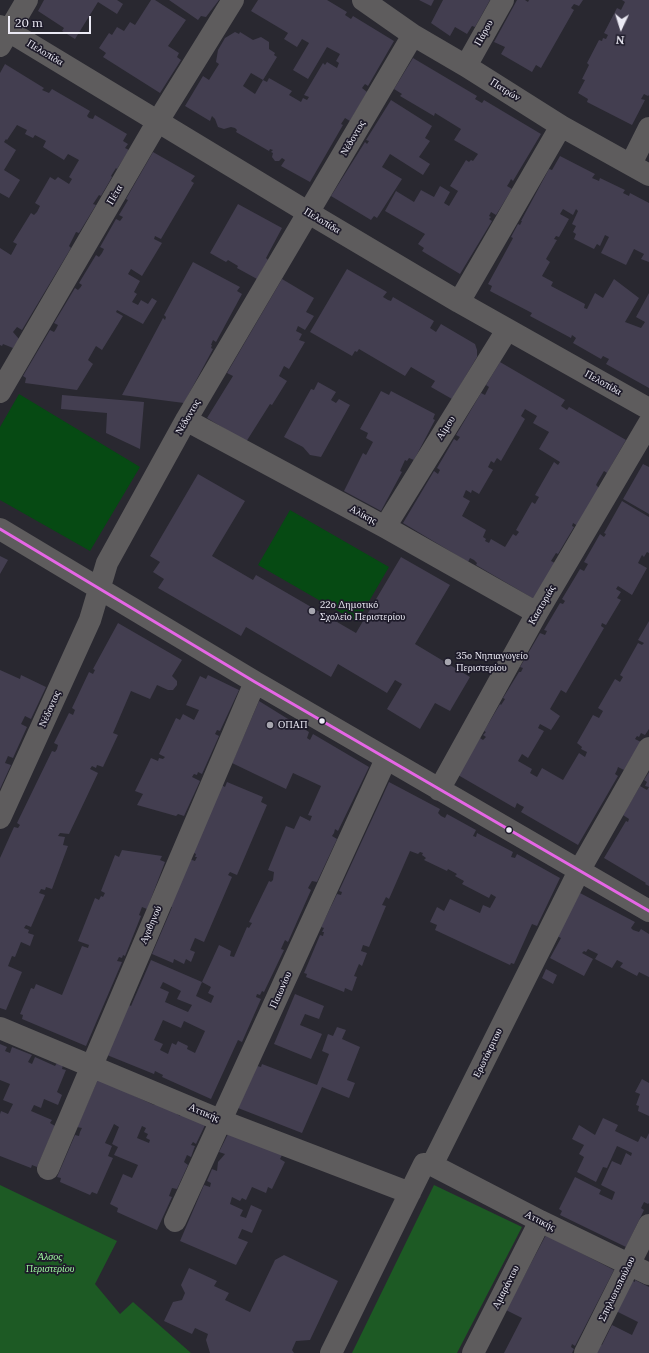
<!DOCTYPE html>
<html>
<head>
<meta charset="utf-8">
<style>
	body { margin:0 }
	#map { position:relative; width:649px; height:1353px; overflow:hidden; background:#292830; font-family:Lora,serif }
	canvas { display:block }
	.north { position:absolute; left:601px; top:8px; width:40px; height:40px; -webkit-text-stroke:3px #1e1b2a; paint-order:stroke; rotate:184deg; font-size:11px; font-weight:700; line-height:16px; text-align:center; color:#ebeaf4 }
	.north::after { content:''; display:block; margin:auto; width:14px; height:18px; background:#ebeaf4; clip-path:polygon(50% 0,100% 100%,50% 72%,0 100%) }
	.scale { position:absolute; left:8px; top:16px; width:83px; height:18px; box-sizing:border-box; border:2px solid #ebeaf4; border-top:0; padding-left:5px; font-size:12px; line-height:14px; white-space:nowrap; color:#ebeaf4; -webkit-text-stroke:3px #1e1b2a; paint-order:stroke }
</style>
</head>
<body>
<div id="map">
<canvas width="649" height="1353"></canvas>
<div class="north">N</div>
<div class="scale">20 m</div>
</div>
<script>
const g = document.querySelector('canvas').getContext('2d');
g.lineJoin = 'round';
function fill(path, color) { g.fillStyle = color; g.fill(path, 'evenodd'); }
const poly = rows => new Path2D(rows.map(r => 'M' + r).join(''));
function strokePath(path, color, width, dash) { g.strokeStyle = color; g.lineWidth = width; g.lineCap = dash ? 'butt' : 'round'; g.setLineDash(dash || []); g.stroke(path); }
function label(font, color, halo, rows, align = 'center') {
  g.font = font + ' Lora,serif'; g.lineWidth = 3.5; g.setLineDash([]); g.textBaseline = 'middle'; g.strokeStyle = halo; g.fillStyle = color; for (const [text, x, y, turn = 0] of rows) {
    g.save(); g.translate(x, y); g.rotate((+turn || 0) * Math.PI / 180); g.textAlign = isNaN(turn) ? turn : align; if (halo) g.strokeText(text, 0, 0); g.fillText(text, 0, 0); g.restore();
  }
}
fill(poly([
	[19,394,140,467,90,551,0,500,0,427],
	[290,510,389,567,357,622,258,565]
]), '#064a13');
fill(poly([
	[0,1185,117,1241,95,1284,120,1314,133,1302,191,1353,0,1353],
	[434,1185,522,1227,457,1353,352,1353]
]), '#1d5a24');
fill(poly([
	[44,0,117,0,123,4,117,14,98,2,75,39,62,31,64,28,38,11],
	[151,0,155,0,186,20,168,46,179,53,177,57,181,60,160,93,103,57,106,53,99,48,109,33,112,35,117,27,124,31,130,22,135,25],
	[169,0,219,0,206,17,201,16,198,20],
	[258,0,327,0,347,12,345,15,351,19,353,16,394,41,368,86,365,84,362,88,367,92,350,121,345,118,341,124,343,125,310,182,281,166,285,160,282,158,279,161,275,161,272,157,273,153,271,152,273,150,270,149,269,151,236,132,237,130,235,128,231,127,224,129,218,127,215,119,212,116,210,121,185,106,203,76,209,80,219,64,216,62,218,50,225,38,235,32,239,34,240,32,253,40,261,37,269,42,269,49,275,53,274,55,277,57,263,80,267,82,269,78,292,91,289,95,301,102,303,98,307,100,309,97,304,95,323,63,325,65,327,62,337,68,339,63,336,61,340,54,327,47,308,79,293,70,309,43,302,39,297,47,284,39,288,33,251,11],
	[251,73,263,80,255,94,243,86],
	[419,0,434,0,431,6],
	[443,0,490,0,475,27,472,26,467,34,455,27,450,36,431,23],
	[517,0,525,0,528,2,529,0,583,0,579,6,574,4,571,8,574,10,541,68,536,65,532,72,501,54,505,47,494,42],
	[622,0,649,0,649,95,648,96,644,94,641,99,645,100,632,125,587,102,588,99,578,93,585,80,582,79,589,65,587,63,599,40,602,41,603,38,606,39,608,35,604,33,617,8,621,10,625,2],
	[413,58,477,96,475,99,482,103,484,100,541,134,513,181,511,179,509,183,507,186,512,189,496,215,491,212,489,216,491,217,489,219,492,221,460,274,422,251,424,248,418,244,425,234,385,211,396,191,414,202,421,190,434,197,440,186,450,192,444,203,449,206,458,191,450,186,466,160,469,162,471,160,473,161,478,154,454,140,461,129,435,113,434,116,400,96,402,94,394,89],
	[5,64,44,88,42,90,49,93,52,89,90,111,87,116,89,118,93,119,95,115,127,134,123,141,128,144,125,148,129,150,117,169,116,168,111,176,112,177,101,196,99,195,93,204,96,205,79,233,76,232,69,246,71,248,22,330,17,327,13,332,19,339,13,348,3,344,2,346,0,345,0,248,11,255,17,244,13,242,31,213,34,215,37,212,40,206,35,203,50,177,55,180,58,177,69,184,72,179,69,177,79,160,68,154,64,160,43,147,46,141,35,135,33,138,25,134,27,130,17,125,7,140,6,139,4,142,16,150,4,170,20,180,9,198,0,193,0,73],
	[391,100,432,126,425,138,430,141,419,157,430,164,423,175,390,154,382,167,402,179,377,218,374,216,371,220,331,196,365,142,367,144,369,141,366,140],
	[153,152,195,176,191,181,194,183,161,239,155,236,154,239,162,243,142,276,131,269,128,274,140,281,134,292,137,294,132,302,138,305,141,300,148,304,152,298,157,301,143,324,117,310,116,312,123,316,102,350,96,346,88,360,93,364,77,390,25,383,26,378,23,376,50,330,54,332,56,329,58,325,54,323,75,288,78,290,80,288,82,285,79,283,96,255,99,257,102,253,104,249,100,247,116,219,120,221,123,217,119,215,128,200,126,199],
	[560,156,595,174,592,178,599,181,600,178,625,190,623,193,629,196,630,193,649,203,649,262,641,259,644,254,634,249,626,265,601,253,609,237,605,235,600,246,597,244,594,249,574,239,576,234,573,232,576,226,572,224,578,211,576,209,573,215,563,209,560,214,569,219,559,237,556,236,554,239,557,240,546,259,550,262,542,276,553,282,551,286,585,304,584,308,587,309,595,293,603,298,614,279,639,298,625,322,641,328,645,322,636,317,649,293,649,388,606,364,609,359,603,356,601,359,573,343,576,338,572,335,571,338,530,316,532,313,490,291,492,286,488,284,512,240,513,238,511,237,518,224,520,225,522,221,521,221,549,169,552,170],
	[238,204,282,228,266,258,268,260,257,279,237,268,238,266,228,260,226,262,210,253],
	[193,262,240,287,237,291,242,294,216,342,213,340,211,345,212,345,211,348,213,349,184,403,122,395,163,318,165,320,166,317,164,315],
	[347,269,387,292,383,297,388,300,391,301,393,297,434,321,430,328,436,332,441,324,475,344,477,350,477,357,452,399,431,387,435,381,411,367,405,376,359,349,357,352,355,351,352,356,310,332],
	[282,279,314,298,306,312,314,316,305,330,298,326,296,331,302,334,299,340,305,342,289,369,284,366,279,376,287,381,272,405,270,404,246,442,207,418,233,376,227,373],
	[500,362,565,400,561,406,567,410,569,407,626,440,607,473,604,471,597,483,596,485,600,489,578,526,573,523,572,526,574,527,558,554,556,553,551,561,555,563,534,599,476,565,477,563,474,560,470,558,468,562,403,523,434,471,438,474,440,470,437,468,454,439,457,441,460,437,456,435,481,393,485,395,489,387,486,385],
	[525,409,537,416,533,423,549,432,539,449,560,462,558,465,554,462,535,495,539,497,535,504,532,502,516,530,519,532,516,536,513,534,505,547,491,539,489,543,485,541,486,539,483,537,486,530,462,516,470,501,463,497,466,490,471,493,472,490,479,494,493,470,488,467,491,461,494,463,497,458,501,461,525,419,521,416],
	[318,382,336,392,331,400,336,403,339,399,350,405,321,457,310,455,303,447,284,437,311,389,314,390],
	[381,391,389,395,391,391,435,414,433,419,435,420,414,460,409,458,407,461,405,460,400,471,402,472,381,511,344,491,363,453,366,455,373,442,366,438,368,433,360,429],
	[62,395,144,402,140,449,106,433,107,413,61,409],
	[643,464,649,467,649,514,623,499],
	[198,474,245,501,212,556,253,580,256,575,356,633,401,557,450,585,415,644,470,677,450,711,435,703,420,729,387,709,402,684,395,680,387,693,338,664,331,677,246,627,241,636,158,588,164,579,153,572,160,562,150,556],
	[622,501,649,517,649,553,647,552,644,557,642,555,638,563,647,568,632,595,618,586,616,589,621,592,617,598,621,600,606,625,602,623,601,626,604,628,566,693,561,690,550,709,560,716,551,730,540,724,538,728,544,731,528,758,522,754,518,761,532,769,530,773,537,777,542,768,563,780,579,753,585,757,587,752,581,749,582,747,577,743,593,715,599,718,603,711,598,708,615,679,620,682,623,677,620,675,638,643,642,645,644,643,638,640,649,621,649,729,645,735,641,733,639,737,637,736,635,739,641,742,624,770,618,767,617,770,615,774,618,776,578,845,521,812,524,807,520,805,517,803,515,808,458,775,480,738,483,740,486,737,483,735,486,732,484,731,500,704,501,705,505,699,503,698,519,672,521,672,523,668,520,667,540,633,545,635,547,631,544,630,560,603,563,604,565,601,562,599,580,569,584,571,588,564,584,562,600,534,604,537,606,534,604,533],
	[0,556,8,560,0,574],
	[118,623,182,660,172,676,177,681,177,685,173,690,168,690,157,685,150,699,131,691,113,733,118,735,103,767,97,765,96,768,92,766,90,769,98,773,69,834,60,833,58,836,65,837,63,845,68,846,52,889,46,887,45,890,41,889,39,893,45,895,31,927,26,925,24,928,29,930,28,933,34,935,30,946,21,942,15,957,12,956,8,966,22,972,6,1010,0,1008,0,858,14,827,18,828,20,825,17,823,52,751,55,752,57,749,58,745,54,743,69,713,73,715,75,710,72,708,89,672,93,674,95,670,93,669],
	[0,670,20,679,21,675,46,687,31,719,25,716,21,724,27,727,13,758,8,756,5,763,11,765,0,789],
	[208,675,239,690,220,731,217,730,215,734,219,736,202,774,198,772,197,775,194,774,192,777,200,781,184,816,178,814,176,816,137,805,143,794,135,791,151,758,158,761,159,758,163,759,165,757,159,754,176,718,180,720,183,714,194,720,199,710,186,705,200,676,206,679],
	[259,701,309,732,307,738,310,740,313,734,369,767,338,831,335,829,334,833,332,836,337,839,317,882,312,881,308,888,311,890,288,942,285,940,281,949,284,950,264,992,262,991,260,995,257,994,256,997,261,999,242,1042,238,1040,211,1099,162,1077,163,1075,155,1071,154,1074,107,1055,129,1005,131,1006,151,960,202,982,196,996,211,1003,214,996,208,993,211,987,202,982,219,945,231,951,230,956,234,957,247,927,249,928,252,923,249,922,269,881,271,882,273,880,274,872,268,870,286,826,294,829,300,816,310,821,312,816,308,815,321,786,293,773,286,789,232,763],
	[163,982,181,991,177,999,192,1005,188,1012,165,1002,169,992,160,988],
	[163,1020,181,1028,184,1021,205,1031,195,1053,187,1049,188,1046,178,1041,176,1045,172,1043,168,1054,160,1050,163,1044,154,1040],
	[649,772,649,886,645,884,646,883,604,858,626,821,628,822,629,819,623,815,640,786,647,790,649,787,645,786,647,782,644,780],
	[227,782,263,797,261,802,267,805,237,875,230,872,228,875,232,877,204,942,195,938,190,950,195,952,191,962,186,959,184,964,174,959,173,963,152,954,170,912,172,907,169,906,189,859,195,861,197,857,195,857,196,854,192,852,221,785,225,787],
	[389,782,440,809,438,813,441,816,445,818,447,814,476,830,473,836,476,837,477,833,513,852,511,857,515,858,517,854,560,878,537,926,532,924,514,964,511,963,510,965,435,930,437,925,430,922,437,907,444,911,450,899,480,913,483,905,490,908,496,897,491,894,489,898,462,884,464,881,455,876,457,874,448,869,447,871,424,860,426,858,422,855,423,853,420,852,418,854,410,851,389,899,386,897,382,905,386,906,369,947,363,945,361,951,367,953,362,966,359,964,354,976,357,977,352,991,345,988,344,992,306,977,307,974,304,973,320,935,323,936,324,932,322,932,324,928,321,927,337,894,341,895,342,892,339,891],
	[122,850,162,856,160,860,165,862,147,909,142,907,139,915,141,916,125,956,123,955,122,958,119,957,117,961,122,962,86,1046,22,1019,23,1015,20,1014,31,988,34,989,36,984,62,995,82,946,88,948,89,945,78,941,95,898,99,900,101,896,103,897,105,893,101,891,115,855,119,857],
	[580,893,635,922,631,928,633,930,639,932,641,929,649,934,649,977,639,972,637,976,620,967,623,963,617,960,612,968,595,959,598,954,588,949,586,952,584,951,582,953,593,959,584,976,550,958,561,938,557,936],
	[546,969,557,975,553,984,542,978],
	[295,994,324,1006,319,1019,305,1014,300,1025,322,1034,311,1059,274,1044],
	[337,1027,346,1030,342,1039,360,1047,347,1080,355,1083,349,1098,322,1087,302,1133,238,1108,257,1066,261,1067,262,1064,317,1085,329,1054,322,1051,328,1034,333,1036],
	[0,1044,7,1047,5,1051,10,1053,12,1047,32,1055,28,1062,32,1064,35,1057,55,1066,57,1063,63,1065,62,1069,66,1070,57,1092,62,1095,58,1105,44,1099,41,1108,34,1105,31,1111,52,1120,50,1123,55,1126,37,1167,32,1165,31,1168,0,1156,0,1114,1,1111,8,1114,13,1104,3,1100,10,1084,0,1080],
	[99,1077,128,1093,152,1104,155,1105,156,1102,178,1111,177,1114,180,1116,182,1112,206,1123,196,1144,193,1142,191,1145,195,1146,191,1157,187,1155,184,1162,188,1165,177,1189,172,1188,169,1196,172,1197,157,1230,117,1212,118,1208,110,1204,123,1174,132,1178,138,1165,114,1155,118,1147,112,1144,119,1127,114,1124,105,1143,112,1146,108,1156,113,1158,97,1194,92,1192,90,1195,60,1182,61,1178,57,1177,75,1135,79,1136,80,1132,82,1128,77,1127],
	[142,1126,146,1128,144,1132,148,1134,146,1138,150,1140,149,1143,137,1138],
	[642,1079,649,1083,649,1116,638,1111,639,1106,636,1105,640,1094,635,1092],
	[603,1118,618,1125,615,1131,638,1142,641,1136,646,1139,649,1133,649,1203,648,1204,644,1202,641,1208,644,1210,626,1247,560,1215,562,1211,559,1209,575,1177,601,1190,599,1194,612,1200,615,1192,601,1185,612,1161,621,1165,626,1153,631,1156,632,1153,617,1146,607,1168,603,1167,596,1182,577,1172,584,1157,579,1154,584,1145,572,1139,579,1125,595,1135],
	[229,1132,282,1155,280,1159,285,1162,272,1189,268,1187,266,1193,252,1187,246,1200,242,1198,240,1201,232,1197,230,1204,243,1210,240,1216,246,1218,251,1205,262,1210,252,1233,242,1229,238,1238,248,1242,236,1265,180,1241,204,1185,210,1187,211,1183,207,1181,212,1169,217,1171,218,1162,225,1154,219,1152],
	[546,1235,614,1270,575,1346,572,1344,571,1347,574,1349,572,1353,504,1353,522,1318,506,1310],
	[284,1255,338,1281,310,1340,296,1341,292,1350,294,1353,210,1353,206,1340,208,1334,195,1328,192,1334,164,1321,173,1302,182,1300,185,1293,181,1285,189,1268,217,1281,214,1286,229,1293,225,1300,250,1312,275,1260],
	[631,1280,635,1282,635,1280,649,1287,649,1353,595,1353,599,1344,602,1345,612,1325,632,1335,638,1322,616,1311]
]), '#433e50');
strokePath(poly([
	[363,0,413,35,466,66,561,126,649,175],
	[0,26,309,213,459,302,649,409],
	[0,46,27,0],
	[466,66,503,0],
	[631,164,649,128],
	[459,302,561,126],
	[0,392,158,121,233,0],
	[186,420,385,527,537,613],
	[385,527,507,330],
	[0,529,255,682,649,911],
	[439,790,537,613,649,423],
	[0,818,90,620,107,563,186,420,413,35],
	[0,1028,222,1121,410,1193],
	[432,1165,540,1221,649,1274],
	[48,1169,255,682],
	[175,1221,386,759],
	[331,1353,424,1164,432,1165,579,871,649,748],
	[473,1353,540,1221],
	[585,1353,649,1225]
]), '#5e5c5d', 22);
strokePath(poly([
	[0,529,255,682,649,911]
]), '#e666e6', 3);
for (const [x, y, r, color] of [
	[312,611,4,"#a7a6af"],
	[448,662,4,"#a7a6af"],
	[322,721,3.5,"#ebeaf4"],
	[270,725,4,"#a7a6af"],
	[509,830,3.5,"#ebeaf4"]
]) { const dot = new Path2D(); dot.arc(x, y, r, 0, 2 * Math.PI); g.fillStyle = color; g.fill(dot); strokePath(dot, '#1e1b2a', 1.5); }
label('10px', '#ebeaf4', '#1e1b2a', [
	["Πάρου",484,33,-61],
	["Πελοπίδα",45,53,31],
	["Πατρών",505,90,32],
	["Νέδοντος",353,138,-60],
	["Πέτα",115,195,-60],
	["Πελοπίδα",322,221,31],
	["Πελοπίδα",603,383,29],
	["Νέδοντος",188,417,-60],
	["Αίμου",446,428,-58],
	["Αλίκης",363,515,28],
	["Καστοριάς",542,605,-60],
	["Νέδοντος",50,709,-66],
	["Αγαθηνού",151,925,-67],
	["Παιωνίου",281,990,-66],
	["Ερωτόκριτου",488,1053,-64],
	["Αττικής",204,1113,23],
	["Αττικής",540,1221,27],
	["Αμαράντου",506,1287,-63],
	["Σπηλιωτοπούλου",617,1289,-64]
]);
label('10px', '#ebeaf4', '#1e1b2a', [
	["22ο Δημοτικό",320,605],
	["Σχολείο Περιστερίου",320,617],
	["35ο Νηπιαγωγείο",456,656],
	["Περιστερίου",456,668],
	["ΟΠΑΠ",278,725]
], 'left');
label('italic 10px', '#9ffaa0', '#1e1b2a', [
	["Άλσος",50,1257],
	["Περιστερίου",50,1269]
]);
</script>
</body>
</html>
